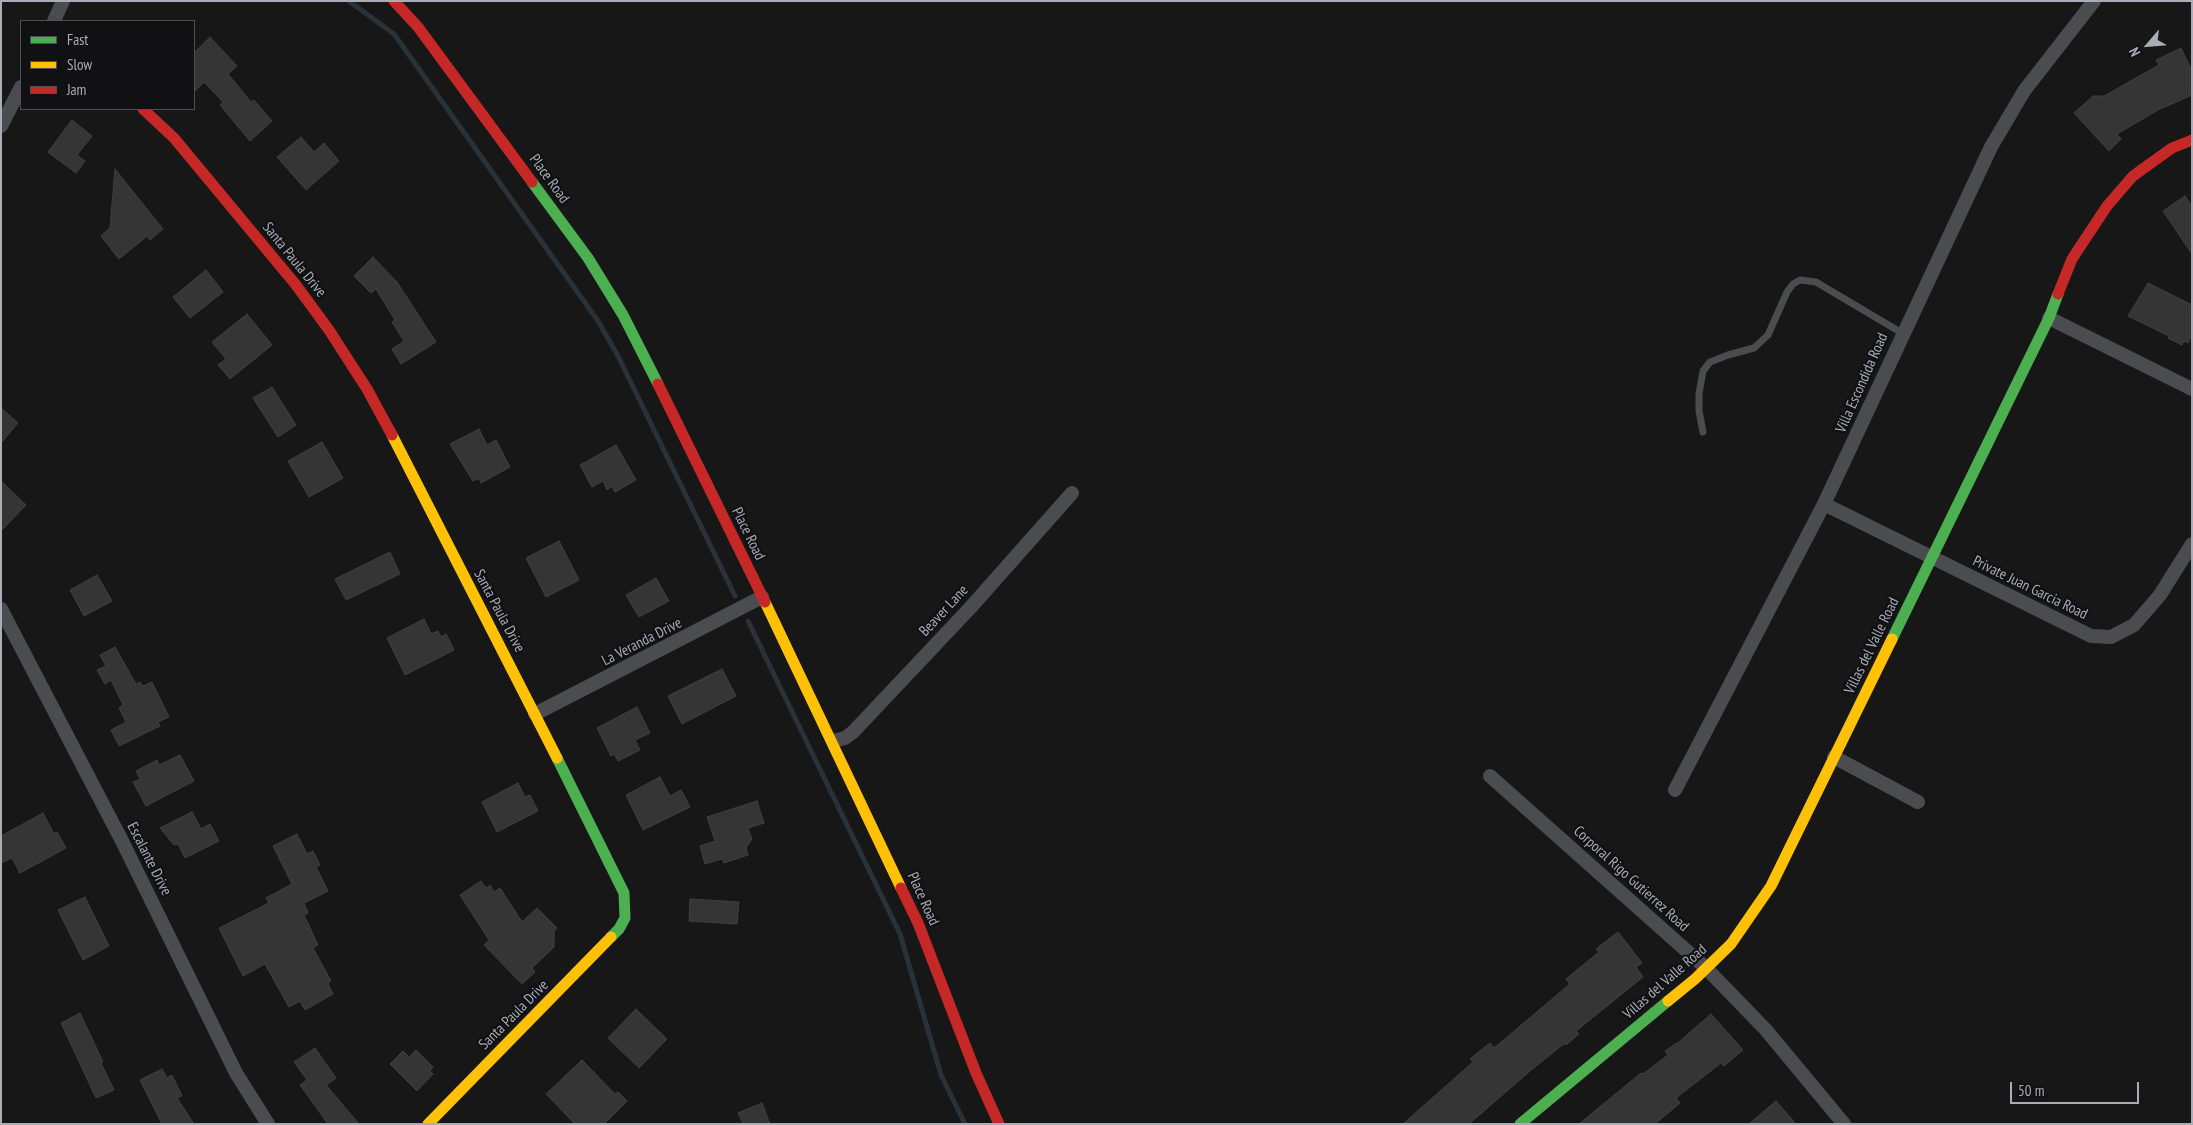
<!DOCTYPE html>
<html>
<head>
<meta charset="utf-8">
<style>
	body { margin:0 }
	#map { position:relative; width:2193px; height:1125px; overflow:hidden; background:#171717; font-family:"PT Sans Narrow",sans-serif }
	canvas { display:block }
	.frame { position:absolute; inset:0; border:2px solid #a8adb8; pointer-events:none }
	.legend { position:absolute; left:20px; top:20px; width:175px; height:90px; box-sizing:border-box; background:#111113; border:1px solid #4d4f55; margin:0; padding:6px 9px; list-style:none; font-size:15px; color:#a8adb8 }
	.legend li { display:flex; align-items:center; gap:10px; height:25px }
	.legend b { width:25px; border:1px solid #4d4f55 }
	.north { position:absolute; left:2123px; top:20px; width:50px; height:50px; -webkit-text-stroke:4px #111113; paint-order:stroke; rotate:243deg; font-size:14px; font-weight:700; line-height:20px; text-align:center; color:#a8adb8 }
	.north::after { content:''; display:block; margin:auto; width:18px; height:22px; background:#a8adb8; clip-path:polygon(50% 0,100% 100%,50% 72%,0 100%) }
	.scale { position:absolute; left:2010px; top:1082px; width:129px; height:22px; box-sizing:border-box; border:2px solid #a8adb8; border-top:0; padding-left:6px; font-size:15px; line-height:18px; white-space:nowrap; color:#a8adb8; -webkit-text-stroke:4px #111113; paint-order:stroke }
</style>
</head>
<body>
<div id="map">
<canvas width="2193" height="1125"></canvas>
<div class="frame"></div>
<ul class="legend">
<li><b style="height:6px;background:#4caf50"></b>Fast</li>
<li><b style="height:6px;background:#ffc107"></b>Slow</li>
<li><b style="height:6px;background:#c62828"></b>Jam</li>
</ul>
<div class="north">N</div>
<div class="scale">50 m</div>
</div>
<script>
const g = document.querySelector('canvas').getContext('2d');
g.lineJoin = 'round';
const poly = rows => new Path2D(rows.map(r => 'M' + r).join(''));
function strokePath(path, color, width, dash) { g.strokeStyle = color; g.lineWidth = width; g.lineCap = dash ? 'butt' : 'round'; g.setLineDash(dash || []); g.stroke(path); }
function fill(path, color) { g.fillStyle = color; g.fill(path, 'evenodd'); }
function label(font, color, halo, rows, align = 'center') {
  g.font = font + ' "PT Sans Narrow",sans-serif'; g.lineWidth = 4.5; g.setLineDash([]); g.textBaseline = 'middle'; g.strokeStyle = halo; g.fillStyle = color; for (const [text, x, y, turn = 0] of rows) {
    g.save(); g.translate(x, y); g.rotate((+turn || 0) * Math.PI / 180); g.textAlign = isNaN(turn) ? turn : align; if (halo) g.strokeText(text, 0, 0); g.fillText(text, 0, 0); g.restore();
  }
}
strokePath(poly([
	[349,1,394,34,598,321,618,356,735,596],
	[748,621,900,934,941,1075,965,1124]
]), '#2a3239', 5);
const building = poly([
	[210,37,237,66,228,74,251,102,254,100,272,121,250,141,220,105,223,102,204,82,194,92,194,53,210,37],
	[2181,48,2192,71,2192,95,2158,110,2117,134,2121,139,2109,151,2074,113,2093,96,2104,96,2159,65,2156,60,2181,48],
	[72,120,92,136,77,155,85,161,76,173,48,152,72,120],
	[301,137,314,152,324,143,339,161,306,190,277,157,301,137],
	[115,169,163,229,150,240,147,236,119,259,101,236,110,228,115,169],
	[2185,196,2192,206,2192,254,2163,211,2185,196],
	[373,257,397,282,436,342,401,364,392,349,404,341,392,322,395,320,376,289,371,293,354,276,373,257],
	[206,270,223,292,190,318,173,297,206,270],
	[2148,283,2192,305,2192,335,2188,343,2184,341,2182,345,2168,338,2169,336,2128,316,2148,283],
	[247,314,272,345,230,379,218,365,226,359,212,342,247,314],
	[272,387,296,425,278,437,253,398,272,387],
	[1,408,18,423,1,443,1,408],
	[479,429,487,445,496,440,510,467,481,483,479,478,473,481,450,444,479,429],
	[322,442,343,478,309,497,288,461,322,442],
	[616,445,636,480,615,492,612,486,607,490,603,481,592,487,580,465,616,445],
	[1,481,26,505,1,531,1,481],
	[559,541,579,580,546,597,526,558,559,541],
	[390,552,400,574,346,600,335,579,390,552],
	[97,575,112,601,84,616,70,590,97,575],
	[656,578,669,601,639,617,626,595,656,578],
	[424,619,431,634,438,631,441,637,446,634,454,650,405,675,387,638,424,619],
	[115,647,136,684,140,682,143,686,152,682,169,717,158,722,160,726,119,746,111,730,126,722,119,708,123,705,111,680,105,684,97,670,106,666,100,655,115,647],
	[722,669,736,696,682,724,668,696,722,669],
	[637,707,650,733,635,740,640,750,618,761,614,754,611,756,597,728,637,707],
	[180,755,194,781,146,806,133,782,140,779,136,771,157,760,159,765,180,755],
	[660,777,670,796,681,790,690,807,643,830,626,795,660,777],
	[518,783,525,797,530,795,538,811,497,832,482,802,518,783],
	[757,801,764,823,748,828,752,839,746,848,748,855,724,863,722,859,705,864,700,846,715,841,707,817,757,801],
	[192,812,201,829,210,824,219,841,185,858,178,844,174,845,160,828,192,812],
	[43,813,54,834,57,832,66,848,20,873,12,858,1,863,1,836,43,813],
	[297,834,307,854,313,851,320,865,316,867,328,891,304,903,308,913,304,915,318,945,313,948,331,981,328,984,333,994,305,1010,300,1001,289,1007,265,964,243,976,219,928,269,903,266,898,292,884,273,846,297,834],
	[481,881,486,888,490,885,494,892,500,888,522,922,537,908,557,928,554,931,554,947,532,968,535,972,522,984,484,945,489,940,460,895,481,881],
	[85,897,109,946,83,960,58,910,85,897],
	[690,899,739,902,737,924,689,921,690,899],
	[1618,932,1642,963,1636,967,1643,977,1576,1031,1579,1034,1566,1045,1565,1043,1530,1071,1469,1124,1403,1124,1473,1062,1470,1059,1490,1043,1494,1048,1570,984,1566,979,1599,952,1596,949,1618,932],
	[636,1009,667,1039,639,1068,608,1038,636,1009],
	[80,1013,103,1062,101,1063,114,1090,96,1098,61,1023,80,1013],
	[1711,1014,1743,1050,1724,1066,1721,1063,1676,1098,1680,1103,1655,1124,1579,1124,1641,1073,1643,1074,1668,1055,1665,1051,1680,1041,1711,1014],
	[315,1048,336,1078,326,1085,359,1124,328,1124,300,1085,307,1080,294,1062,315,1048],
	[416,1050,433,1067,430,1071,433,1074,417,1091,390,1064,403,1051,409,1057,416,1050],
	[582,1060,615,1094,618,1092,627,1101,604,1124,575,1124,546,1094,582,1060],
	[162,1069,167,1078,172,1075,182,1096,177,1098,194,1124,162,1124,140,1080,162,1069],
	[1776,1101,1796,1124,1749,1124,1776,1101],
	[762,1103,770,1124,743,1124,738,1113,762,1103]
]);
fill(building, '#353536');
strokePath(building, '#3f4043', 1);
strokePath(poly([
	[1703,432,1699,411,1699,394,1703,371,1710,362,1728,355,1754,348,1768,335,1787,292,1793,284,1800,280,1816,282,1902,333]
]), '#4b4c50', 7);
strokePath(poly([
	[54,21,63,1],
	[1,126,21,87],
	[2049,318,2192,389],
	[1824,504,2091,636,2111,637,2134,625,2160,595,2192,544],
	[1,609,122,841,236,1073,268,1124],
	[535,714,762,597],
	[833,741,845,738,853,732,971,607,1072,493],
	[1834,757,1918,802],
	[1490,776,1706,968,1766,1030,1844,1124],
	[1675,790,1824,504,1991,147,2024,91,2094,1]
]), '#4b4c50', 14);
strokePath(poly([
	[532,182,588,258,623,315,658,384],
	[1892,639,2049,318,2058,294],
	[557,758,624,893,625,918,619,929,611,937],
	[1520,1124,1668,1001]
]), '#4caf50', 11);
strokePath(poly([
	[392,435,557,758],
	[765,602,901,888],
	[1668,1001,1695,979,1731,944,1771,886,1892,639],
	[428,1124,611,937]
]), '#ffc107', 11);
strokePath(poly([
	[394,1,418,27,532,182],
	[143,109,174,138,296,285,329,330,367,389,392,435],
	[2058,294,2072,259,2107,206,2133,176,2172,148,2192,140],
	[658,384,765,602],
	[901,888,918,923,976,1073,999,1124]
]), '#c62828', 11);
label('15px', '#a8adb8', '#111113', [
	["Place Road",549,179,54],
	["Santa Paula Drive",294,260,51],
	["Villa Escondida Road",1862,383,-66],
	["Place Road",748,534,64],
	["Private Juan Garcia Road",2030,588,26],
	["Santa Paula Drive",499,611,62],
	["Beaver Lane",944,611,-47],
	["La Veranda Drive",642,642,-27],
	["Villas del Valle Road",1872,646,-64],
	["Escalante Drive",149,859,63],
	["Corporal Rigo Gutierrez Road",1631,879,42],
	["Place Road",923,899,66],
	["Villas del Valle Road",1665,982,-41],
	["Santa Paula Drive",514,1015,-45]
]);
</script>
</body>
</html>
